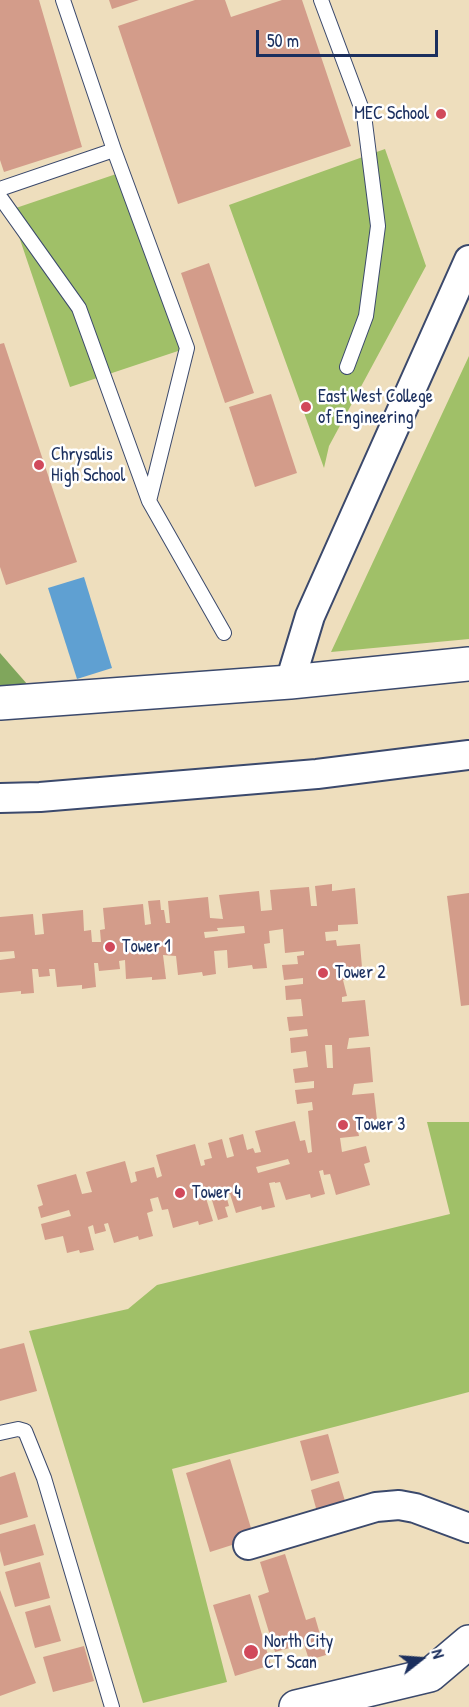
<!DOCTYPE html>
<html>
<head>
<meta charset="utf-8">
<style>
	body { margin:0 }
	#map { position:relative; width:469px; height:1707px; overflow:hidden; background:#eedebd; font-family:"Patrick Hand",sans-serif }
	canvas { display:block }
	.north { position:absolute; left:391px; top:1629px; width:60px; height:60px; -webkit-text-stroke:4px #fff; paint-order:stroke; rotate:73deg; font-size:16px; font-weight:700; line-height:24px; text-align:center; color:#1b2f5e }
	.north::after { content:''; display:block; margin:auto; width:21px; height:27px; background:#1b2f5e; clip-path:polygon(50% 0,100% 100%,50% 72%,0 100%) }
	.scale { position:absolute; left:256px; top:30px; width:182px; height:27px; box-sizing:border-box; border:3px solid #1b2f5e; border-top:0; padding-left:8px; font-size:18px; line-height:21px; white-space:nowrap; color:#1b2f5e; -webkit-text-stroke:4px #fff; paint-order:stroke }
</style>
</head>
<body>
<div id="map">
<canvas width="469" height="1707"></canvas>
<div class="north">N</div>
<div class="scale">50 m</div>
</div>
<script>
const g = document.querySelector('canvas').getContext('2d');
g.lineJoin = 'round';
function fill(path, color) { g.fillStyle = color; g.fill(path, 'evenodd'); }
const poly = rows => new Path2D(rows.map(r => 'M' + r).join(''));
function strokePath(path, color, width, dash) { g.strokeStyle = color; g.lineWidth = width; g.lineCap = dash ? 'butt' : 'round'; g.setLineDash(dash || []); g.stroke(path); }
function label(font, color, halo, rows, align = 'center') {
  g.font = font + ' "Patrick Hand",sans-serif'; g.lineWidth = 5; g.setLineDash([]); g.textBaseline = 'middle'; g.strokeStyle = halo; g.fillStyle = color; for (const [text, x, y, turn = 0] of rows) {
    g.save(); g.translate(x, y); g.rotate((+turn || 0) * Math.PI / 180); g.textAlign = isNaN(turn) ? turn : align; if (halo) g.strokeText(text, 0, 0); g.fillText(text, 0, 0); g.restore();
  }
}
fill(poly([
	[385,149,426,266,329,446,324,468,229,205],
	[128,170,187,348,70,387,10,210],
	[469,356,469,639,331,652],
	[427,1122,469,1122,469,1392,172,1469,227,1682,143,1703,29,1331,128,1309,157,1285,450,1214]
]), '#a0c068');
fill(poly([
	[0,653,34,692,0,693]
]), '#80a65c');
fill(poly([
	[84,577,112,668,77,679,48,588]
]), '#5fa0d2');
fill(poly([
	[0,0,39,0,82,147,4,172,0,160],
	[109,0,139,0,112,9],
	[195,0,225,0,231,17,282,0,302,0,351,146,178,204,118,26],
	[209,263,254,393,225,403,181,273],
	[4,343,77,562,6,585,0,567,0,344],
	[271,394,297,473,255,487,229,407],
	[332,884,332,891,355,888,358,924,338,925,338,931,325,932,326,941,336,940,337,946,360,944,363,979,343,980,347,996,342,997,342,1002,365,1000,369,1036,349,1038,347,1049,370,1047,373,1082,354,1084,352,1095,374,1093,378,1129,358,1131,359,1136,340,1138,342,1152,366,1146,370,1162,364,1164,370,1185,336,1195,330,1174,324,1175,323,1170,319,1171,325,1194,311,1198,310,1194,286,1200,280,1182,275,1183,275,1182,269,1183,275,1207,262,1210,261,1206,236,1213,230,1194,226,1195,229,1206,225,1207,228,1217,218,1220,211,1197,206,1198,213,1221,199,1225,198,1221,173,1228,168,1209,162,1210,158,1197,150,1199,153,1211,147,1213,153,1236,139,1240,138,1236,114,1243,108,1223,104,1224,106,1231,95,1234,93,1225,88,1227,94,1250,80,1253,79,1250,67,1253,63,1236,45,1240,41,1224,71,1216,69,1210,41,1218,38,1207,43,1205,37,1185,76,1174,82,1194,92,1192,86,1172,125,1161,131,1183,137,1181,135,1172,154,1167,157,1178,162,1176,156,1155,195,1144,201,1166,205,1165,204,1160,212,1158,208,1143,222,1139,227,1158,234,1156,229,1138,243,1134,247,1150,253,1148,255,1153,261,1152,255,1131,295,1121,300,1141,305,1140,308,1153,312,1152,308,1111,313,1110,312,1102,297,1104,295,1090,314,1088,314,1081,295,1083,293,1069,308,1067,306,1051,291,1053,290,1038,308,1036,307,1029,289,1031,287,1017,303,1016,301,999,286,1000,285,986,303,984,303,978,284,980,282,965,298,964,297,956,304,955,304,951,285,953,283,929,269,931,270,943,264,944,267,968,253,969,252,965,228,968,227,950,214,951,216,974,203,976,202,972,178,975,176,956,163,955,166,979,152,980,152,977,126,979,125,960,119,961,120,969,99,971,98,963,94,963,96,987,82,989,82,985,57,987,55,969,49,969,50,976,39,977,38,969,32,969,34,993,21,994,21,991,0,993,0,960,15,958,14,951,0,952,0,917,33,914,35,935,44,934,42,914,83,910,84,931,91,930,92,942,101,942,100,930,105,929,103,908,143,904,145,925,151,924,148,901,160,900,161,910,164,910,166,923,170,923,168,901,208,897,210,918,223,919,219,895,259,891,261,911,272,910,270,890,309,887,311,906,317,906,315,886],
	[244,926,245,933,205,938,204,932,218,931,217,928],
	[325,1045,332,1045,333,1068,327,1068],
	[288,1159,290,1164,258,1173,256,1167],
	[469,893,469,1005,461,1006,447,896],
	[24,1343,37,1391,0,1401,0,1349],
	[328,1434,339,1473,311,1481,300,1441],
	[230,1459,254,1538,210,1552,186,1473],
	[15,1472,28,1517,0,1525,0,1477],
	[339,1481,348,1511,319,1519,311,1490],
	[35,1524,44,1555,4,1566,0,1551,0,1534],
	[285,1554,306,1620,315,1617,326,1655,309,1660,304,1644,275,1652,258,1596,269,1592,260,1562],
	[40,1562,50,1598,15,1607,5,1572],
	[0,1590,36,1683,0,1696],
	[250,1594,271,1665,235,1676,213,1605],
	[50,1605,61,1641,35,1648,25,1612],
	[84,1646,94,1681,53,1692,43,1657]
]), '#d39c8a');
const lane = poly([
	[321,0,364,115,378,226,366,316,347,367],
	[114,150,187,348,149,501],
	[0,189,114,150,63,0],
	[0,197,79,308,149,501,224,633],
	[0,1433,18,1429,25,1431,44,1478,112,1707]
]);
const street = poly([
	[290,682,310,616,469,260],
	[0,798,40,797,317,774,469,755],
	[248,1545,376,1507,399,1505,415,1508,469,1528]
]);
const secondary = poly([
	[0,703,290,682,469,664]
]);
const primary = poly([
	[296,1707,430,1675,469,1642]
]);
strokePath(lane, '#3b496c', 16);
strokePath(street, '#3b496c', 32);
strokePath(secondary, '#3b496c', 36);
strokePath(primary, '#3b496c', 36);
strokePath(lane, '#fff', 14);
strokePath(street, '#fff', 28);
strokePath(secondary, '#fff', 33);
strokePath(primary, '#fff', 33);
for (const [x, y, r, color] of [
	[441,114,6,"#d1495b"],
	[306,407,6,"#d1495b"],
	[39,465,6,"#d1495b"],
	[110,947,6,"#d1495b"],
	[323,973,6,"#d1495b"],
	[343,1125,6,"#d1495b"],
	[180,1193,6,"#d1495b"],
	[251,1652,8,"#d1495b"]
]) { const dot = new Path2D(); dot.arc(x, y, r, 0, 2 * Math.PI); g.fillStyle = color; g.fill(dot); strokePath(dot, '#fff', 2); }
label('18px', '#1b2f5e', '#fff', [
	["MEC School",429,114,"right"],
	["East West College",318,397],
	["of Engineering",318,418],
	["Chrysalis",51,455],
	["High School",51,476],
	["Tower 1",122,947],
	["Tower 2",335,973],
	["Tower 3",355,1125],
	["Tower 4",192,1193],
	["North City",264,1642],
	["CT Scan",264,1663]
], 'left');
</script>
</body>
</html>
